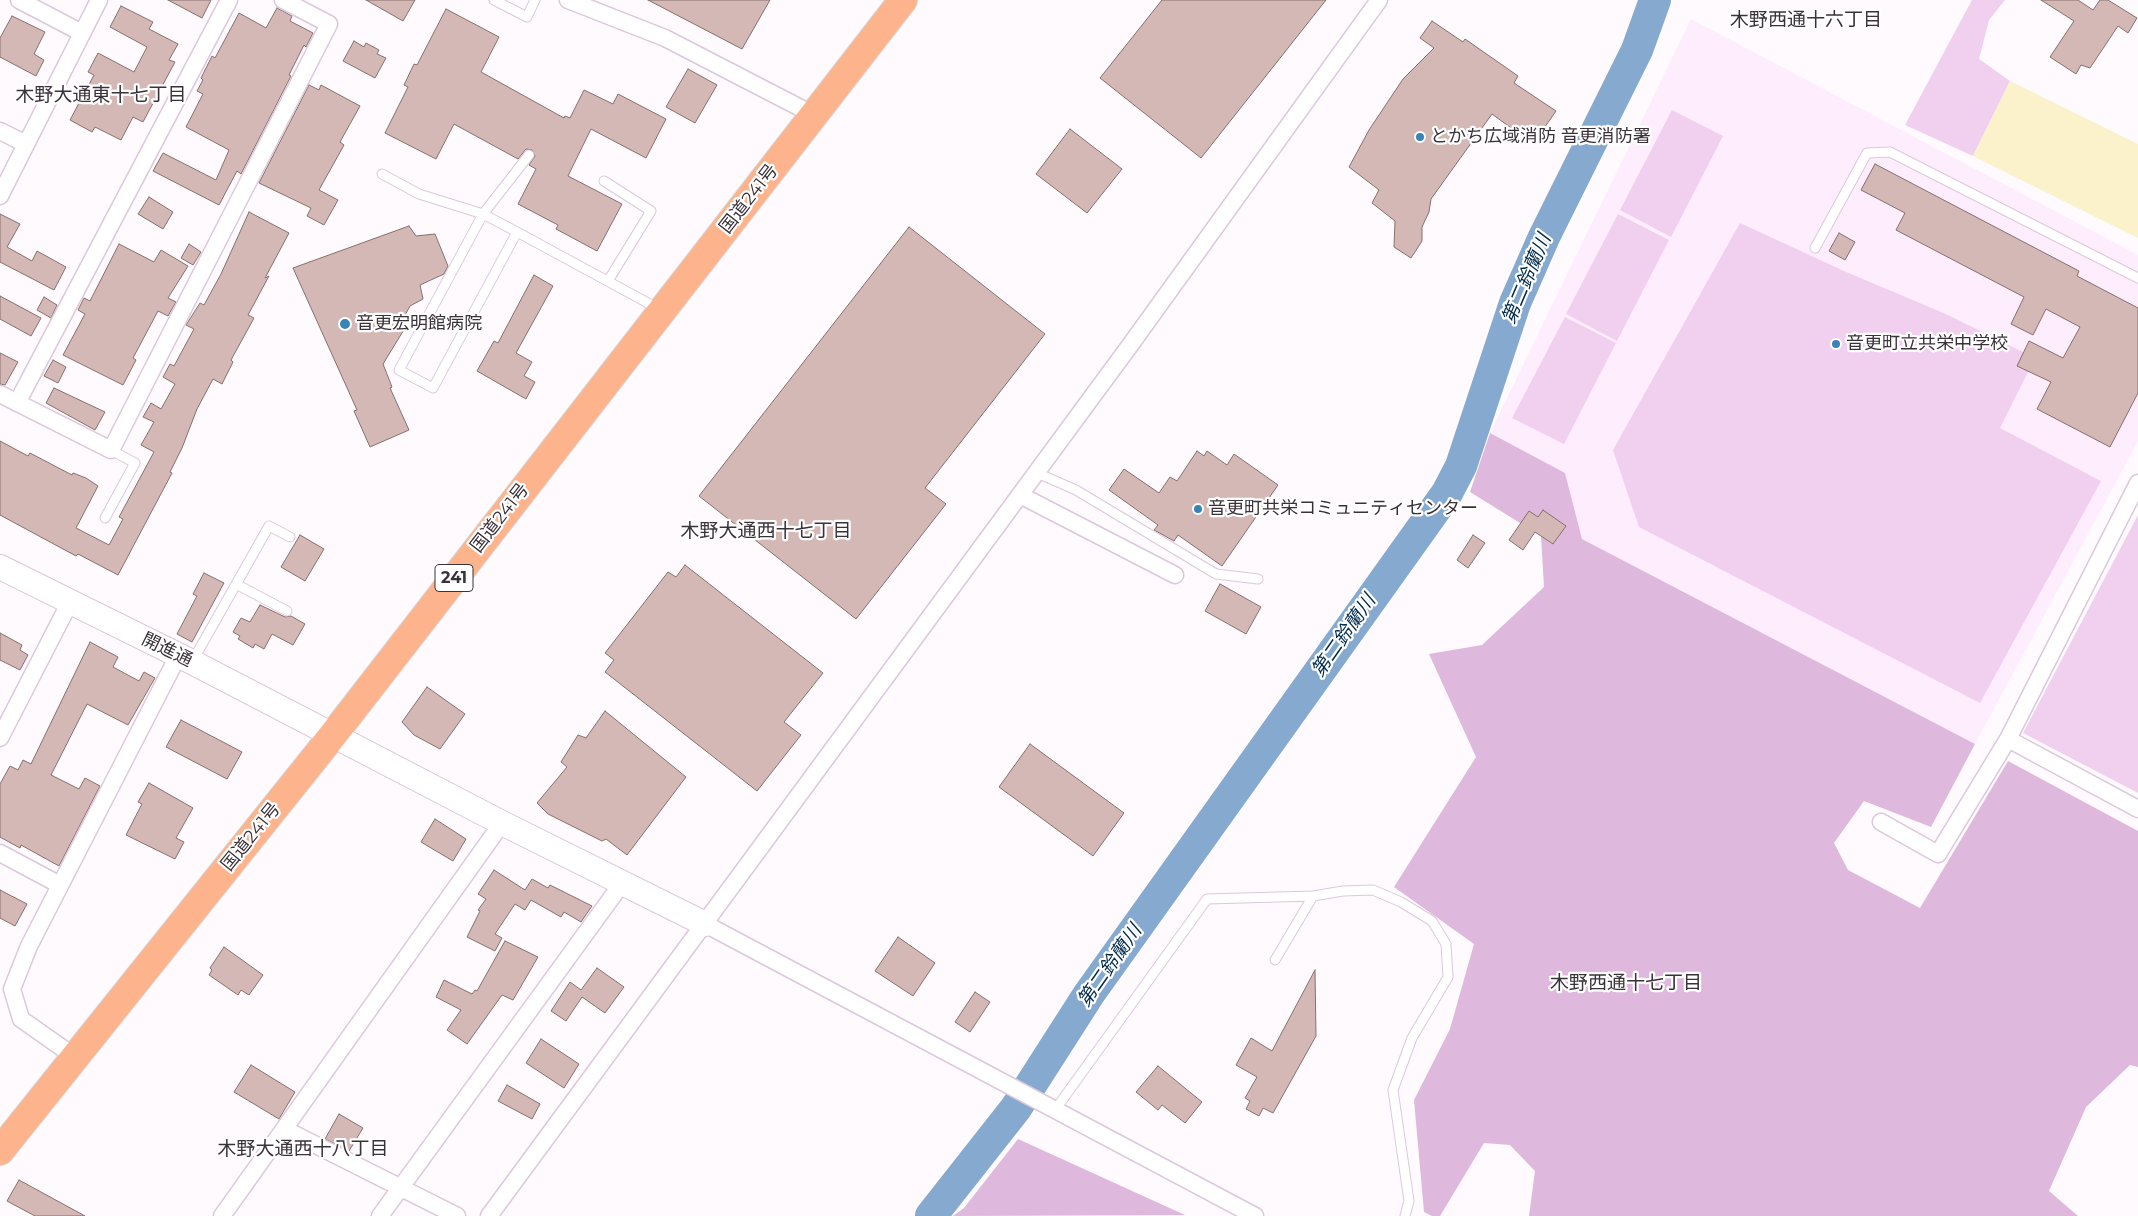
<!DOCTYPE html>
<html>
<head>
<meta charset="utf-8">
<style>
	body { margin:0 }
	canvas { display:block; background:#fefafd }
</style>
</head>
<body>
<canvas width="2138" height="1216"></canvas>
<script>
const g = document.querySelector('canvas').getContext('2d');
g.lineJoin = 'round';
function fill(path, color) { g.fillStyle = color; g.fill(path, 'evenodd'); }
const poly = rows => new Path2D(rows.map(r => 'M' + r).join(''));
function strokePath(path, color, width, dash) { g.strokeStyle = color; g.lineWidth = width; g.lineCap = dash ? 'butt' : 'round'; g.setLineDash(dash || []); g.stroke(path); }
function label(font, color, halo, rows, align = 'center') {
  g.font = font + ' Montserrat,"Noto Sans JP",sans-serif'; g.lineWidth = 4.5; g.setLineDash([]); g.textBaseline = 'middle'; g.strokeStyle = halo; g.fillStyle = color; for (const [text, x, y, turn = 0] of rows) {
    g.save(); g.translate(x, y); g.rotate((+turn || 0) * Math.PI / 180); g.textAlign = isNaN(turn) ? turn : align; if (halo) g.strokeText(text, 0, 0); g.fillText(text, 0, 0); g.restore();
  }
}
fill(poly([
	[1691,19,2138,255,2138,441,1975,744,1582,539,1565,473,1490,433]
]), '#feeefd');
fill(poly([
	[1972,0,2005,0,1989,20,1979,59,2010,81,1973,156,1905,125],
	[1672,110,1723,136,1671,237,1620,210],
	[1618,214,1669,240,1617,341,1566,314],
	[1740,223,1844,271,1948,315,2035,358,2000,428,2101,481,1980,703,1639,527,1613,450],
	[1565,317,1616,343,1564,444,1512,418],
	[2138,515,2138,793,2023,733]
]), '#f1cfef');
fill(poly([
	[1490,433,1565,473,1582,539,1975,744,1931,827,1864,801,1834,843,1848,870,1920,908,2008,761,2138,831,2138,1067,2130,1065,2086,1107,2049,1191,2078,1216,1529,1216,1535,1171,1510,1145,1484,1143,1440,1216,1432,1216,1424,1212,1414,1100,1450,1029,1474,944,1394,887,1476,757,1429,654,1482,645,1544,587,1541,536,1470,492],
	[1018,1139,1185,1215,953,1216,964,1208]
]), '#dfb8dd');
fill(poly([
	[2010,81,2138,144,2138,238,1973,156]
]), '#fbf2cc');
strokePath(poly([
	[931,1216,1016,1108,1089,994,1447,493,1461,466,1515,303,1544,237,1637,50,1655,0]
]), '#86aacf', 32);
const building = poly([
	[168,0,211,0,202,18,168,0],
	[366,0,415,0,403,21,366,0],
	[648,0,770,0,742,49,648,0],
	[1162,0,1326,0,1201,158,1100,78,1162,0],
	[2041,0,2078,0,2093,10,2100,0,2108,0,2137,18,2128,33,2118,26,2090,68,2081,65,2076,74,2050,57,2074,21,2041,0],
	[121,6,153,22,149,29,178,44,169,60,175,62,143,122,133,117,121,140,95,127,92,132,70,120,94,75,88,72,98,53,134,72,147,47,110,27,121,6],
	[277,8,292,16,290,21,313,33,306,47,304,45,289,75,291,76,241,174,237,171,219,205,153,171,163,153,216,180,229,150,186,127,203,94,197,91,203,80,201,78,212,56,215,58,239,13,266,28,277,8],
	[446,9,499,37,481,72,564,118,565,116,570,118,584,90,613,104,618,94,666,119,646,158,591,129,568,176,622,204,597,251,556,229,558,225,518,204,536,169,529,165,535,156,532,150,526,149,518,159,454,124,436,159,385,133,408,87,404,85,414,64,417,65,446,9],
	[12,16,45,32,34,54,44,60,36,76,0,57,0,38,12,16],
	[1432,21,1463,42,1465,39,1518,76,1514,83,1556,111,1533,144,1492,114,1431,199,1429,212,1422,227,1422,241,1411,258,1394,247,1395,221,1372,203,1379,190,1349,167,1369,130,1403,79,1434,48,1420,38,1432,21],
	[354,41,364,47,366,43,379,50,377,54,386,58,375,78,343,61,354,41],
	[688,69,717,85,695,123,666,107,688,69],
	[309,85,319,90,321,85,360,106,340,142,344,145,319,190,338,200,324,225,307,216,311,208,259,183,309,85],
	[1070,129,1122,169,1087,213,1036,174,1070,129],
	[1875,164,2079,271,2077,276,2138,308,2138,393,2110,447,2037,409,2051,382,2017,366,2029,341,2063,358,2080,327,2046,309,2033,335,2011,324,2024,297,1896,230,1905,213,1861,190,1875,164],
	[149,197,173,212,163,229,138,214,149,197],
	[249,212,289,233,265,278,269,276,248,315,254,318,231,360,233,362,222,384,213,379,197,409,182,448,170,472,172,473,118,575,78,554,76,556,0,515,0,441,28,456,30,453,72,475,73,473,86,478,98,486,76,528,109,545,123,519,119,517,154,452,141,445,154,422,143,417,151,403,161,409,175,384,163,377,170,364,174,366,194,329,186,325,200,303,204,305,221,274,249,212],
	[0,214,20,224,7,247,32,261,37,251,66,267,54,290,0,262,0,214],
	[409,226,416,236,435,234,448,266,444,274,420,285,423,299,410,306,403,319,405,328,383,364,392,387,390,388,409,430,370,447,354,411,357,410,293,268,409,226],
	[909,227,1045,334,925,488,946,504,856,619,699,496,909,227],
	[1839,233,1855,242,1845,260,1829,251,1839,233],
	[119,244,154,262,161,250,188,266,168,298,176,302,168,316,158,311,133,358,136,360,123,385,63,355,85,314,78,310,84,298,90,301,119,244],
	[189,244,201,252,193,265,181,258,189,244],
	[534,275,553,286,516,353,532,362,524,376,535,382,526,399,477,371,494,341,498,343,534,275],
	[0,296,41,318,31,336,0,319,0,296],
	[44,297,57,305,51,318,37,310,44,297],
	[0,353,18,362,5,385,0,384,0,353],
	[53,360,66,367,58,383,44,376,53,360],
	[54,388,105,412,95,430,46,403,54,388],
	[1197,451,1204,456,1207,451,1227,465,1234,454,1278,485,1222,566,1178,535,1174,541,1154,530,1158,525,1109,490,1124,469,1159,493,1170,477,1177,481,1197,451],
	[1543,510,1566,526,1553,544,1535,532,1523,550,1509,540,1529,511,1538,517,1543,510],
	[300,535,324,549,305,581,281,567,300,535],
	[1473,535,1485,543,1468,568,1457,560,1473,535],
	[685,565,823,673,784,722,801,735,757,791,605,672,614,660,605,653,668,572,676,577,685,565],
	[204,573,224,583,192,642,177,634,197,596,193,594,204,573],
	[1220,584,1261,607,1246,634,1205,611,1220,584],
	[260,605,285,617,291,616,305,624,293,645,272,634,264,649,255,644,253,648,238,639,240,636,233,632,241,618,250,622,260,605],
	[0,633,22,645,20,650,28,655,20,670,0,660,0,633],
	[90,642,118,657,113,667,139,681,144,672,155,678,128,725,87,704,51,775,79,789,85,778,100,786,59,866,21,845,20,848,0,837,0,784,10,766,18,770,23,760,31,764,90,642],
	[427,687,465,714,440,749,414,735,402,722,427,687],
	[605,711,686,777,627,855,606,839,602,841,548,814,537,803,567,767,561,762,578,735,586,738,605,711],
	[181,720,242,752,227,779,166,747,181,720],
	[1030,744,1124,813,1093,856,999,787,1030,744],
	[149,783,193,808,176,838,184,842,175,859,126,835,142,804,138,802,149,783],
	[435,819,466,839,453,861,421,842,435,819],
	[494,870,525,890,532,879,548,888,550,885,592,906,581,922,564,912,561,917,531,900,525,910,515,904,495,934,502,938,495,951,467,937,480,911,478,910,486,899,478,894,494,870],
	[0,890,27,904,15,926,0,918,0,890],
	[898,937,935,963,913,996,875,971,898,937],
	[505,941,538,957,513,1000,502,995,467,1044,447,1030,461,1010,436,997,444,980,472,994,475,990,477,991,505,941],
	[224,947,263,975,249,995,241,990,238,995,209,975,212,970,210,968,224,947],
	[597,968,624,987,605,1013,582,997,566,1021,551,1011,570,982,581,990,597,968],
	[1315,970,1316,1036,1273,1113,1263,1108,1259,1116,1246,1109,1250,1101,1245,1098,1257,1077,1236,1065,1251,1038,1272,1051,1315,970],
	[975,992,990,1002,970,1032,955,1022,975,992],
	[541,1039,579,1064,564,1088,526,1063,541,1039],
	[251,1065,295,1092,279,1119,234,1092,251,1065],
	[1158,1066,1202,1102,1185,1123,1162,1105,1158,1110,1136,1092,1158,1066],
	[507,1085,540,1104,532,1119,498,1101,507,1085],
	[339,1114,363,1128,349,1151,325,1139,339,1114],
	[19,1180,85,1216,35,1216,7,1201,19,1180]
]);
fill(building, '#d4b8b5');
strokePath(building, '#896f6c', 1);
const lane = poly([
	[494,0,527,17,535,0],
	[382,174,419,194,483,214,529,155],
	[604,181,651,211,608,281],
	[517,232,433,388,399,370,483,214,517,232,659,309],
	[1815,248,1867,153,1890,152,2138,278],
	[1035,472,1076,490,1216,574,1258,579],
	[105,518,135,463,111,450],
	[236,584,287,611],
	[192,662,269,526,290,537],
	[1313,896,1343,891,1373,890,1401,902,1432,921,1446,944,1448,977,1412,1038,1393,1090,1409,1201,1405,1216],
	[1055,1110,1207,899,1313,896,1275,960]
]);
const street = poly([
	[19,0,82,33],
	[568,0,665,38,814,115],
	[0,131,26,144],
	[0,196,99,0],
	[0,394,111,450,329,24,283,0],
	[17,403,229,0],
	[1020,495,1175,575],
	[0,738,70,602],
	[2008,739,2138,809],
	[1881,822,1938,854,2008,739,2138,483],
	[0,853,60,885],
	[705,924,1255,1216],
	[75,1057,21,1019,12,989,29,946,178,656],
	[284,1129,457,1216],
	[222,1216,502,823],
	[380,1216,623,882],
	[489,1216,1131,344,1379,0]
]);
const secondary = poly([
	[0,567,192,662,502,823,705,924]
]);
const highway = poly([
	[0,1151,333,735,903,0]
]);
strokePath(lane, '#dcc8db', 11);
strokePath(street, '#dcc8db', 19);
strokePath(secondary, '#dcc8db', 26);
strokePath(highway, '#d8d6d7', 30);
strokePath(lane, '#fff', 9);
strokePath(street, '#fff', 16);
strokePath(secondary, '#fff', 24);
strokePath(highway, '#fdb38b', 28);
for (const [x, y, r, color] of [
	[1420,137,5,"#3884b7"],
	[345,324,6,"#3884b7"],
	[1836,344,5,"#3884b7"],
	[1198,509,5,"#3884b7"]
]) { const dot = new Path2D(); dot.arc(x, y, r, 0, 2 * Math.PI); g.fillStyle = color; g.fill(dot); strokePath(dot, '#fff', 2); }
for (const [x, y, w] of [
	[454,578,38]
]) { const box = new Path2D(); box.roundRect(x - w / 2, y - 13.5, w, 27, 4); g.fillStyle = '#fff'; g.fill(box); strokePath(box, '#3a3239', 1); }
label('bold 16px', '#3a3239', null, [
	["241",454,578]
]);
label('18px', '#3a3239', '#fff', [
	["とかち広域消防 音更消防署",1430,137],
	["音更宏明館病院",356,324],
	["音更町立共栄中学校",1846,344],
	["音更町共栄コミュニティセンター",1208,509]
], 'left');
label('18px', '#3a3239', '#fff', [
	["国道241号",749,199,-52],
	["国道241号",500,518,-52],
	["開進通",167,650,26],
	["国道241号",251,837,-51]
]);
label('19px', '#3a3239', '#fff', [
	["木野西通十六丁目",1806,20],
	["木野大通東十七丁目",101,95],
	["木野大通西十七丁目",766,531],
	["木野西通十七丁目",1626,983],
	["木野大通西十八丁目",303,1149]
]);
label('italic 19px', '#012b4d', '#fff', [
	["第二鈴蘭川",1527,279,-67],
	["第二鈴蘭川",1344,636,-55],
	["第二鈴蘭川",1110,966,-55]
]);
</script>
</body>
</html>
